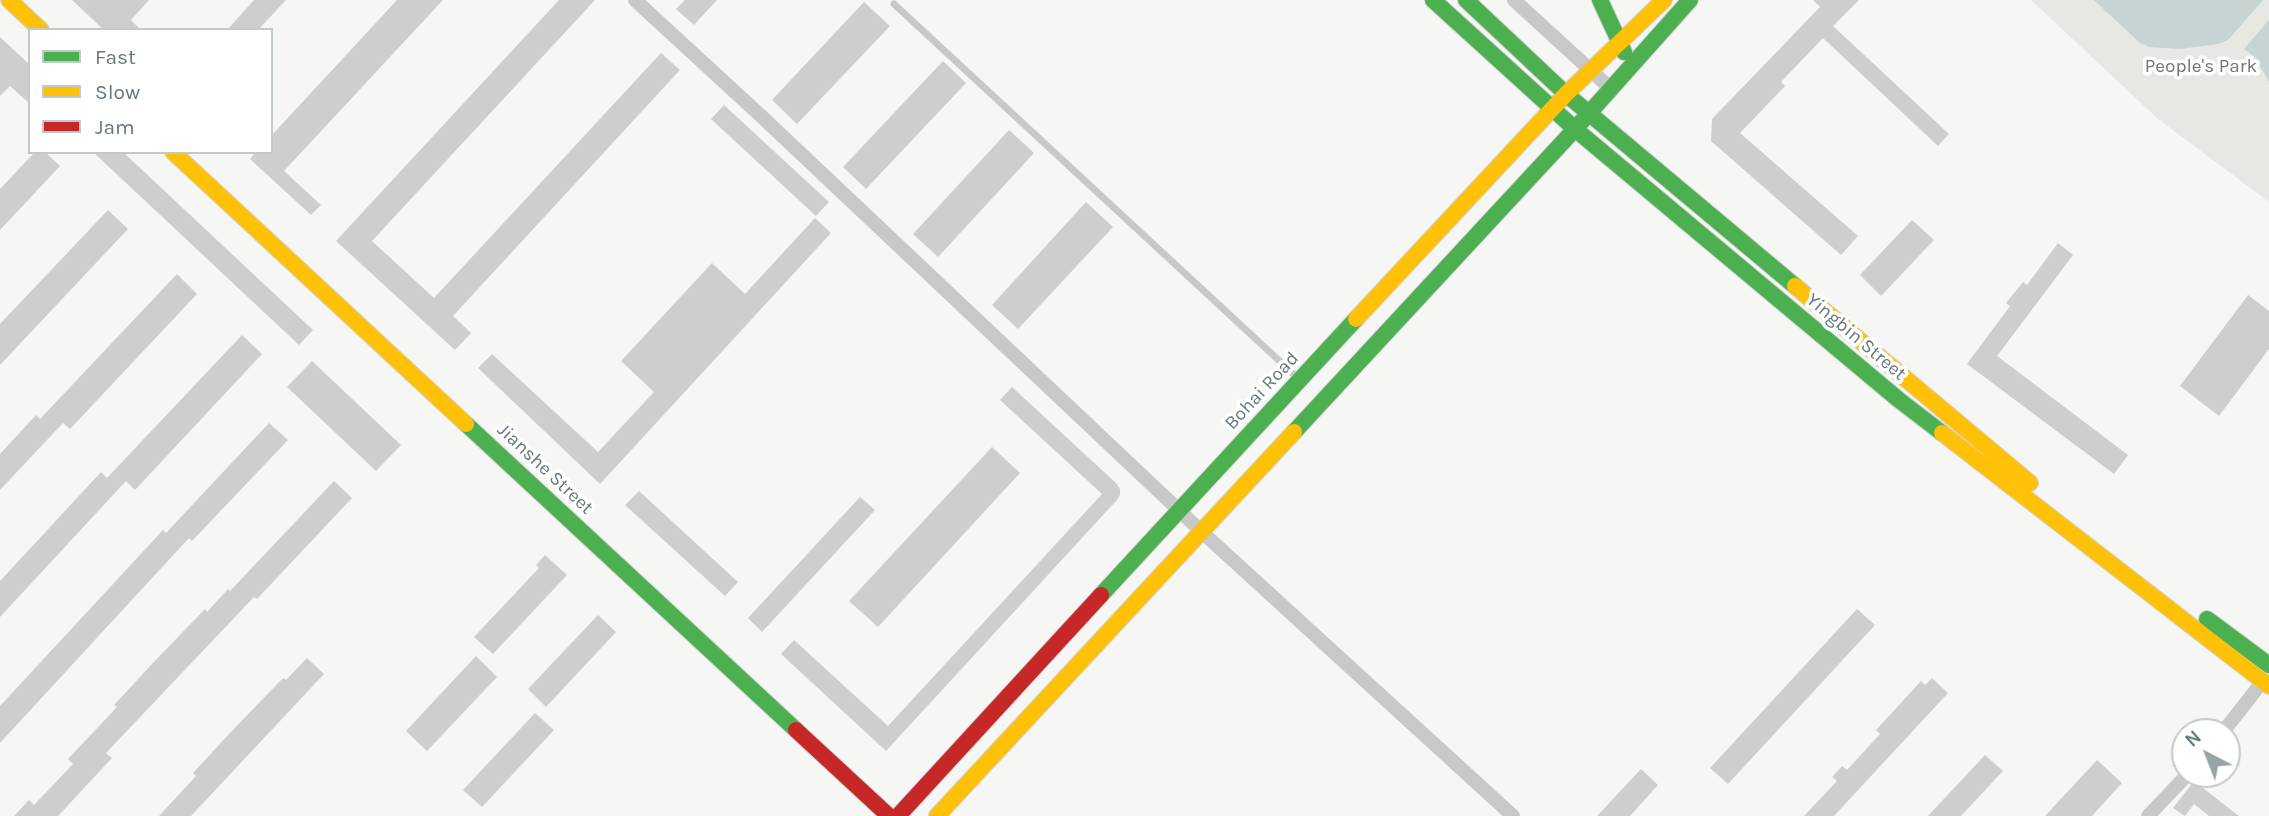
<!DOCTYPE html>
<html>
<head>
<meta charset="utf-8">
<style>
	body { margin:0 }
	#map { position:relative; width:2269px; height:816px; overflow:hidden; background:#f6f6f5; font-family:Karla,sans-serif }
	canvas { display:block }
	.legend { position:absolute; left:28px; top:28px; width:245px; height:126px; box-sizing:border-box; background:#fff; border:2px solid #c1c9cb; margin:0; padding:9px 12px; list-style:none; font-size:21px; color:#65777d }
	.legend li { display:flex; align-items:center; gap:14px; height:35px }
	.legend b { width:35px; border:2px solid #c1c9cb }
	.north { position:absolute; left:2171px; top:718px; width:70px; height:70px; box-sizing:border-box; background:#fff; border:2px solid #c1c9cb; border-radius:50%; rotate:318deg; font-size:19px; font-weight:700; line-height:28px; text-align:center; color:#65777d }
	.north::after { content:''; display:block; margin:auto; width:24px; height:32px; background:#98a3a7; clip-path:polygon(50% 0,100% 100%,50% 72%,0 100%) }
</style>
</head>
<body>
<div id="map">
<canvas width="2269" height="816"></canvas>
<ul class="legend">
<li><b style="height:9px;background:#4caf50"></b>Fast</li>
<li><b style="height:9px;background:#ffc107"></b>Slow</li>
<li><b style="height:9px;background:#c62828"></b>Jam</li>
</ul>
<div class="north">N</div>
</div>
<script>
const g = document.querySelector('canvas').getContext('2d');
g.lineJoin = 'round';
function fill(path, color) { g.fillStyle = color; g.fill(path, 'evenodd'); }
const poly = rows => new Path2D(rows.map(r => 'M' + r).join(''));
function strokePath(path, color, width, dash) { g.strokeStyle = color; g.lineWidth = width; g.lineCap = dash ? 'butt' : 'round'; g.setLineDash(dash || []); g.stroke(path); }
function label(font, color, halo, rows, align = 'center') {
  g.font = font + ' Karla,sans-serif'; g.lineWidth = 7; g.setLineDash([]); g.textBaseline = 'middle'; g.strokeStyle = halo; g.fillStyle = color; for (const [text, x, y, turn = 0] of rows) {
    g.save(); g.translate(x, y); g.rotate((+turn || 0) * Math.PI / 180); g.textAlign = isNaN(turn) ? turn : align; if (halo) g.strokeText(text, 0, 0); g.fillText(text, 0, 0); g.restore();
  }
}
fill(poly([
	[2031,0,2269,0,2269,202,2158,119]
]), '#e6e8e3');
fill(poly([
	[2094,0,2263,0,2228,40,2218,44,2180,49,2149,47,2139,42],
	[2269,20,2269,82,2255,57,2244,49]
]), '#c8d3d3');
fill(poly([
	[72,0,149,0,131,20,141,30,104,30],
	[254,0,286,0,258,30,227,30],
	[397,0,443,0,284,171,321,205,311,215,250,159,256,152,271,152,271,136],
	[559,0,595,0,372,241,434,298,661,53,680,70,453,316,471,333,455,350,336,241],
	[685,0,717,0,694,25,676,9],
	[1813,0,1859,0,1833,26,1949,134,1938,146,1823,38,1781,82,1785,86,1740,133,1858,236,1841,255,1711,141,1712,119,1820,7],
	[864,2,890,26,797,124,772,100],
	[0,37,30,65,30,104,10,86,0,96],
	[943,61,966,83,866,189,843,167],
	[724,105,829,202,816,216,711,119],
	[1009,130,1034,153,938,257,913,234],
	[35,152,45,152,60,166,0,230,0,189],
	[93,152,123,152,313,330,299,345],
	[1086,202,1113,227,1018,329,992,305],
	[108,210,128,229,0,365,0,324],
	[815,218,831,233,600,484,478,368,492,354,598,452,654,392,621,361,712,263,745,294],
	[1912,220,1934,240,1881,296,1860,275],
	[2058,243,2073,255,1997,356,2128,455,2114,474,1967,364,2010,306,2006,303,2023,282,2027,285],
	[177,274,197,294,70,429,63,423,0,490,0,454,36,415,40,419],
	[2248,295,2269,311,2269,349,2219,416,2180,386],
	[242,335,262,354,135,490,126,481,0,617,0,581,101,472,107,478],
	[312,361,401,445,376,471,287,387],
	[1012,387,1116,483,1120,489,1120,495,1116,501,886,751,781,654,794,640,888,726,1102,494,1000,400],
	[269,423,288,440,192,541,189,538,0,743,0,706,163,530,166,533],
	[992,447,1020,473,878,627,849,601],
	[334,481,352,498,257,599,254,597,106,753,112,758,58,816,14,816,29,800,34,805,73,764,68,759,117,707,114,705,151,665,205,609,207,612,228,589,230,591],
	[639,491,738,582,725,596,625,505],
	[860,497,875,510,762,632,748,618],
	[545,555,567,575,493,654,474,637,539,568,536,565],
	[1857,609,1875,625,1728,784,1710,768],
	[598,615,616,632,546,707,528,689],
	[476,656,497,677,427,751,406,731],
	[307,658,324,674,191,816,159,816,196,776,193,773,229,734,283,678,286,680],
	[1932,678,1948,693,1834,816,1804,816,1837,781,1832,777,1842,766,1847,770,1880,734,1876,730,1900,704,1921,681,1925,685],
	[535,713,554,730,482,807,463,790],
	[1985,755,2003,771,1961,816,1928,816],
	[2097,760,2122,783,2092,816,2045,816],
	[1641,769,1658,785,1630,816,1597,816],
	[2194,781,2239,816,2209,816,2194,804,2185,816,2173,808]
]), '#cdcece');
const fast = poly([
	[1433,0,1575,129,1899,400,1942,433],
	[1466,0,1566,94,1795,286],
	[1600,0,1624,52],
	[466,424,796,730],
	[1294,432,1575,129,1690,0],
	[1101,595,1356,319],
	[2207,619,2269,665]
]);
const slow = poly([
	[9,0,41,30],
	[173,152,466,424],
	[1795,286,2030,483],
	[1356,319,1566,94,1664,0],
	[1942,433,2269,686],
	[937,816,1294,432]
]);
const jam = poly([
	[796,730,889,816],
	[898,816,1101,595]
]);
strokePath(fast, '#d2d3d3', 18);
strokePath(slow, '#d2d3d3', 18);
strokePath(jam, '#d2d3d3', 18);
strokePath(poly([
	[894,4,1299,379]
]), '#c7c9c9', 7);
strokePath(poly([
	[635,0,760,115,1202,532,1513,816],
	[1514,0,1610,88],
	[2223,732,2263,681],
	[2148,816,2188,774]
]), '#c7c9c9', 14);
strokePath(fast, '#4caf50', 16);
strokePath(slow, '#ffc107', 16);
strokePath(jam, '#c62828', 16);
label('19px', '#6e7a67', '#fff', [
	["People's Park",2201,67]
]);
label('19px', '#65777d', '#fff', [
	["Yingbin Street",1856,337,40],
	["Bohai Road",1262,391,-47],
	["Jianshe Street",545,469,43]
]);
</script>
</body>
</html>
